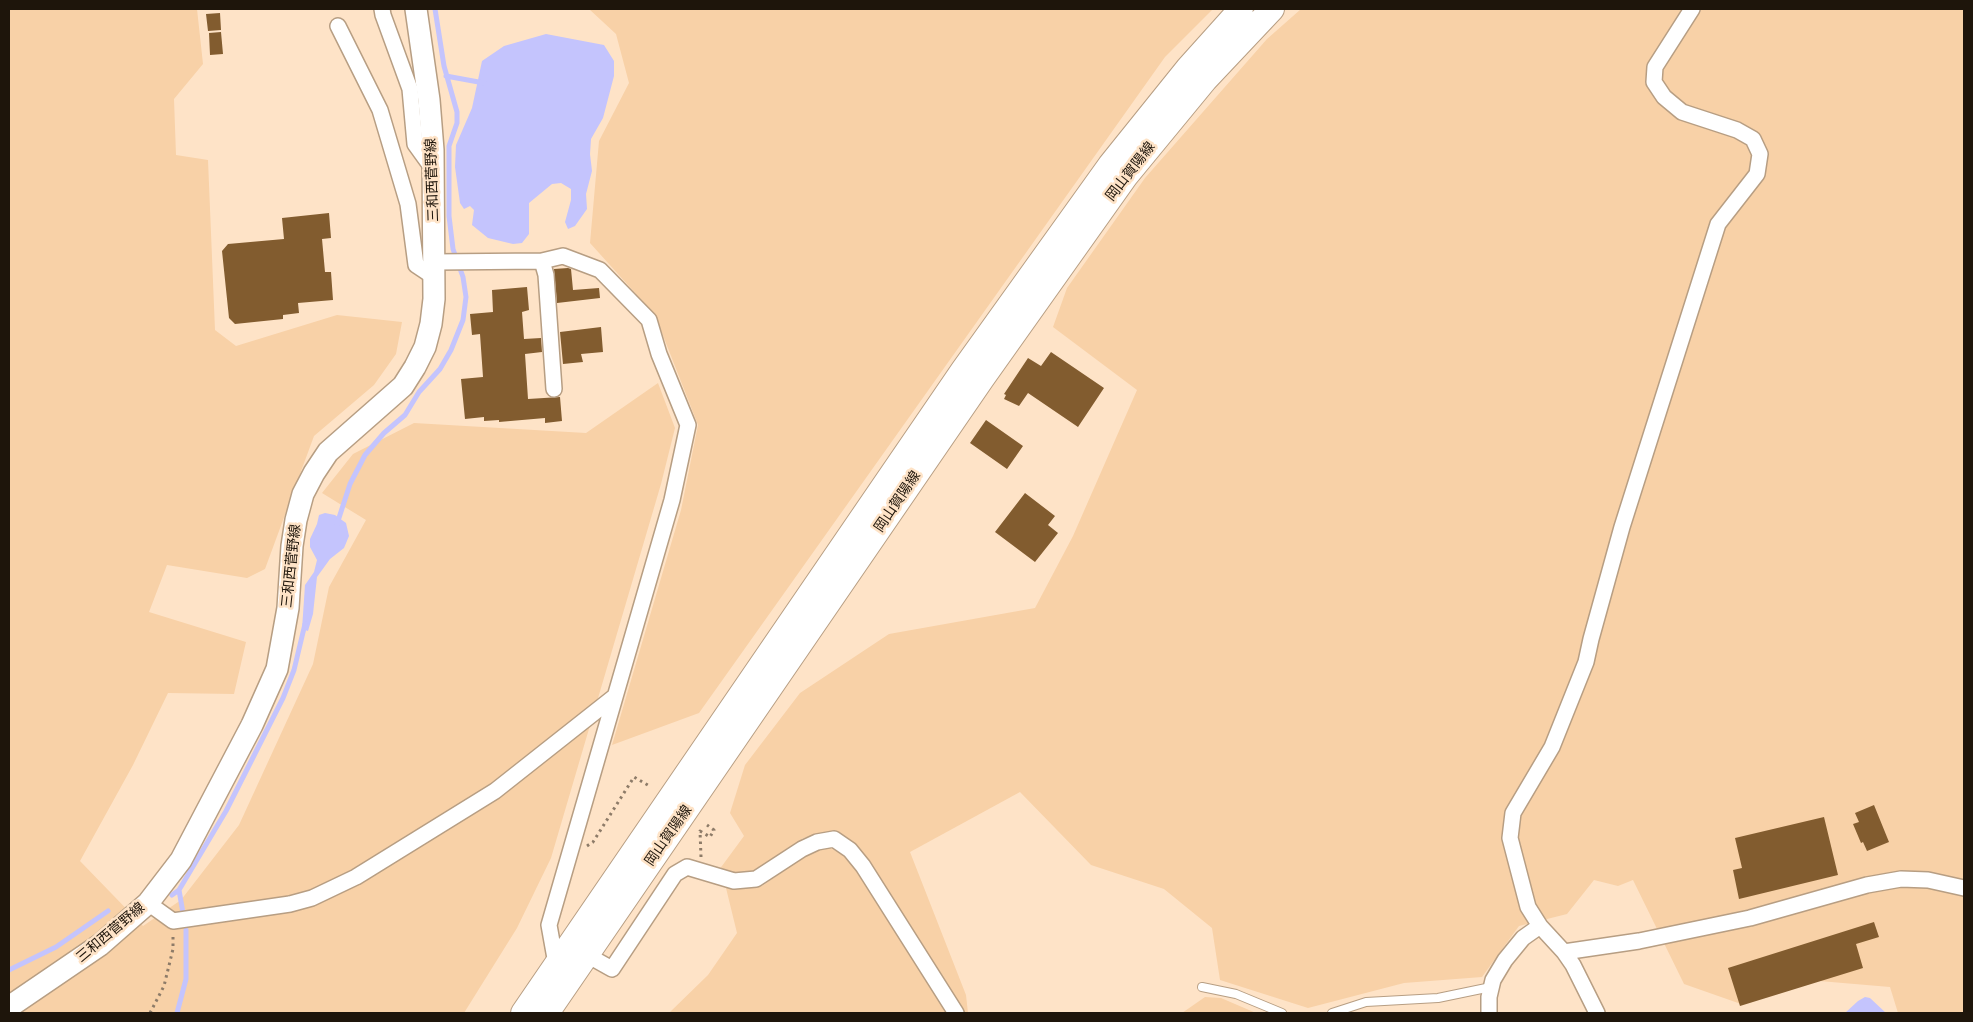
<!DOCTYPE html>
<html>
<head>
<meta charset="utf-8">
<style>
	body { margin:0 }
	#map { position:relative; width:1973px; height:1022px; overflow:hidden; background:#fee3c7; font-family:Poppins,sans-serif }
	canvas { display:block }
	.frame { position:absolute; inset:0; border:10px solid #1e150b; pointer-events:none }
</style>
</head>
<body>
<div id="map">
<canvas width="1973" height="1022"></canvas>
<div class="frame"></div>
</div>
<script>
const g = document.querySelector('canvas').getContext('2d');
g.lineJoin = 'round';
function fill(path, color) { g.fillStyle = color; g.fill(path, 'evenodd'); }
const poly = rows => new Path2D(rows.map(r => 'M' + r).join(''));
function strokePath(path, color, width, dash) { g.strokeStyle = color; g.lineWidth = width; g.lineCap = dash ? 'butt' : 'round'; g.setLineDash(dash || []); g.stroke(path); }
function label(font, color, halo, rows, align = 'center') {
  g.font = font + ' Poppins,"Noto Sans JP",sans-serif'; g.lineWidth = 5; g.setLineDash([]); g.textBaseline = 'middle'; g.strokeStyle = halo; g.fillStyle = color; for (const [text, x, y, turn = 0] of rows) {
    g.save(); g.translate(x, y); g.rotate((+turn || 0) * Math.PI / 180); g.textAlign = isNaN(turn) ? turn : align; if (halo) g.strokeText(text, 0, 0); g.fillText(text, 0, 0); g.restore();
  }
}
fill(poly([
	[9,9,197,9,203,64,174,99,176,155,208,160,215,330,236,346,337,315,402,322,396,354,374,385,314,436,265,569,247,578,167,565,149,612,246,642,234,694,168,693,133,765,80,861,143,926,181,900,239,825,313,664,329,587,366,520,322,493,353,454,414,423,586,433,658,383,675,428,661,484,551,858,517,928,464,1013,9,1013],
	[589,9,1213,9,1165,57,699,713,612,745,681,510,698,425,655,315,590,243,599,141,629,83,616,34],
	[1301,9,1682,9,1674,30,1699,9,1964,9,1964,1013,1898,1013,1890,987,1796,979,1741,1004,1684,984,1633,880,1618,886,1594,880,1567,914,1519,926,1482,977,1404,983,1308,1008,1220,980,1212,928,1164,889,1091,865,1020,792,910,852,966,995,968,1013,963,1013,856,848,816,836,803,838,754,872,737,875,719,870,744,836,730,813,745,765,800,693,889,634,1035,608,1073,536,1137,390,1053,327,1067,288,1145,178,1267,39],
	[830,848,848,857,948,1013,669,1013,708,975,737,933,726,888,762,886,811,852],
	[1205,997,1221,998,1256,1013,1182,1013]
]), '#f8d1a7');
fill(poly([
	[546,34,604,45,614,61,614,76,603,118,591,139,590,154,592,171,586,194,587,209,575,226,568,229,565,222,571,200,571,189,561,183,552,184,529,203,529,234,522,243,513,244,488,238,472,225,474,210,470,206,464,209,460,203,455,167,456,145,472,108,482,61,504,46],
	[325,513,335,515,346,523,349,536,344,548,330,559,317,577,313,614,308,631,302,629,305,585,314,572,317,560,310,547,310,539,317,524,319,515],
	[1865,997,1870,998,1886,1013,1845,1013,1858,1001]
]), '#c4c4fd');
strokePath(poly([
	[446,76,484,83],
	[337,524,350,484,365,455,384,433,405,415,419,392,440,369,451,350,463,320,466,297,463,277,453,249,449,216,449,146,457,123,457,112,444,66,435,9],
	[179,890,183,913],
	[172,895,179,890,226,811,283,698,294,670,305,624],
	[9,970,56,947,108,911],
	[177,1013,186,979,186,930]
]), '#c4c4fd', 5);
fill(poly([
	[220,13,221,30,208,31,206,14],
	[221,32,223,54,210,55,209,33],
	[329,213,331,238,322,239,325,272,331,272,333,300,298,303,299,313,283,315,283,319,235,324,229,318,222,251,228,244,284,239,282,218],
	[568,268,571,269,573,290,599,288,600,298,557,303,554,269],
	[527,287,529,310,522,312,524,339,541,338,542,352,525,354,528,399,560,397,562,421,545,423,545,418,499,422,499,420,484,421,484,417,465,419,461,379,483,377,480,334,472,335,470,314,493,312,492,290],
	[601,327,603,352,581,354,583,362,563,364,560,332],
	[1051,352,1104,388,1078,427,1028,393,1019,406,1004,399,1006,395,1004,394,1028,358,1041,366],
	[986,420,1023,446,1007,469,970,443],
	[1025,493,1055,516,1048,525,1058,533,1035,562,995,532],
	[1874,805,1889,842,1867,851,1863,842,1861,843,1853,824,1859,822,1855,813],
	[1824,817,1838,875,1739,899,1733,870,1742,868,1735,838],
	[1874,922,1879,937,1856,944,1863,968,1740,1006,1728,968]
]), '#825c2f');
const lane = poly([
	[1202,987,1236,994,1282,1013],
	[1332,1013,1366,1002,1438,998,1491,987]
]);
const street = poly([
	[382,9,383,15,410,89,415,144,433,169],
	[338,26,380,110,408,204,416,265,434,277],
	[542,261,546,275,554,389],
	[435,262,542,261,563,256,600,270,649,320,659,354,688,425,672,500,549,925,556,964],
	[148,903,173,921,290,904,312,898,356,877,495,791,614,697],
	[1564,952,1639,941,1750,918,1867,885,1901,879,1928,880,1964,888],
	[587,955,612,969,675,874,687,867,734,881,756,879,802,849,817,842,834,839,850,850,863,866,956,1013],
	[1489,1013,1489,997,1493,980,1505,960,1523,938,1540,926],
	[1597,1013,1573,965,1564,952,1540,926,1528,907,1510,838,1513,813,1552,747,1586,662,1591,639,1622,527,1718,224,1757,174,1760,154,1753,139,1737,130,1682,112,1664,97,1654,82,1655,67,1692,9]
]);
const secondary = poly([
	[9,1007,100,945,148,903,181,860,252,725,277,669,288,608,292,546,296,520,303,494,314,473,328,452,403,386,415,367,425,347,431,324,434,299,433,150,429,100,416,9]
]);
const primary = poly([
	[523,1013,963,370,1110,165,1188,68,1241,9],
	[547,1013,982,379,1126,176,1205,80,1272,9]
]);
strokePath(lane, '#b79e83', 10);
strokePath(street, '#b79e83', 18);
strokePath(secondary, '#b79e83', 24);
strokePath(primary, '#b79e83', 26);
strokePath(poly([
	[587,846,593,842,634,777,651,787],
	[701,857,700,831,710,837,714,830,707,825],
	[150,1013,164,986,173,949,173,935]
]), '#8d7b68', 3, [2.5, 4]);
strokePath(lane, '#fff', 8);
strokePath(street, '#fff', 15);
strokePath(secondary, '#fff', 21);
strokePath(primary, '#fff', 24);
label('14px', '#1e150b', '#fee3c7', [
	["岡山賀陽線",1131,172,-52],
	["三和西菅野線",433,180,-92],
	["岡山賀陽線",898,502,-56],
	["三和西菅野線",292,566,-84],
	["岡山賀陽線",669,836,-55],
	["三和西菅野線",111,933,-40]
]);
</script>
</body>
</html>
